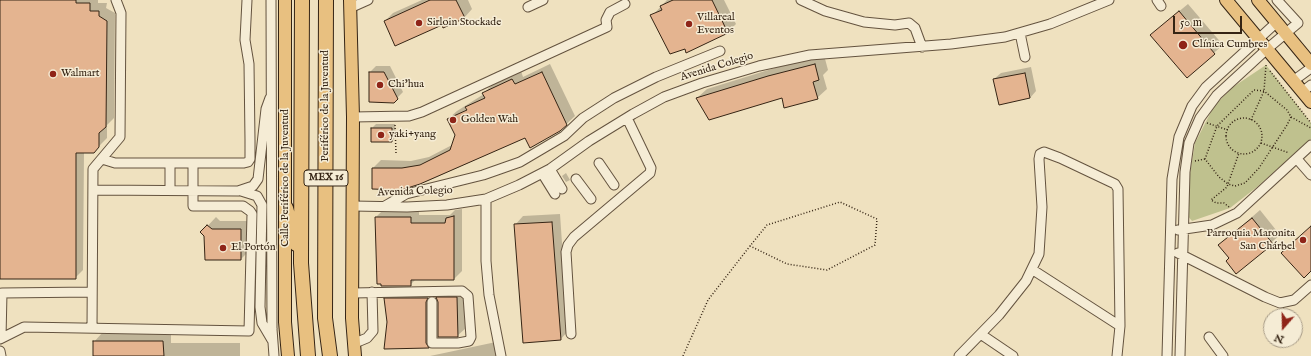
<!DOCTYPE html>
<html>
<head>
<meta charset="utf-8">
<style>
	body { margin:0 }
	#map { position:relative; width:1311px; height:356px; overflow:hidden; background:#efe1bf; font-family:"IM FELL English",serif }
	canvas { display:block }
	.north { position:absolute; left:1263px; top:308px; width:40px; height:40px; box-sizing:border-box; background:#f5ecd5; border:1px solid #a89c88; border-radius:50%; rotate:200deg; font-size:11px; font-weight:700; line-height:16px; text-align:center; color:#352414 }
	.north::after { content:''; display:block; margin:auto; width:14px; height:18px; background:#8f2418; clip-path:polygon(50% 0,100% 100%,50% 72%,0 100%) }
	.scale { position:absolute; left:1173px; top:16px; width:69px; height:18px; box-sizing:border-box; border:2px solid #352414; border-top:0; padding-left:5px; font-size:12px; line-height:14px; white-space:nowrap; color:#352414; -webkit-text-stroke:3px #f5ecd5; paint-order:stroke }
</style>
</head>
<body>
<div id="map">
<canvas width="1311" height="356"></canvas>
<div class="north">N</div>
<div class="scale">50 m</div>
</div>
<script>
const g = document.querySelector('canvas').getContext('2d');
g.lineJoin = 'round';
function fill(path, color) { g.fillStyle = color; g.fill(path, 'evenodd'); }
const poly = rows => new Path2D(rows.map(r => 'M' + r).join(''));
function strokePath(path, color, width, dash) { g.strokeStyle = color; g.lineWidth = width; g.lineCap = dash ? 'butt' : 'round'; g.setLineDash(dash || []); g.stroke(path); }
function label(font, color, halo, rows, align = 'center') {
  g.font = font + ' "IM FELL English",serif'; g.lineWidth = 3; g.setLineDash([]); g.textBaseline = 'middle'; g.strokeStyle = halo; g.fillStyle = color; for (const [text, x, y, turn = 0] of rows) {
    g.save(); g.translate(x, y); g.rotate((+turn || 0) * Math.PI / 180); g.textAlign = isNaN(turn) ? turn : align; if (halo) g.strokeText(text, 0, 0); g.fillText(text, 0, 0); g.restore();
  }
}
fill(poly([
	[1266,65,1311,123,1311,139,1257,187,1230,208,1192,221,1187,215,1189,180,1195,143,1214,106,1233,87]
]), '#bfc18e');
fill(poly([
	[0,0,98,0,98,3,107,3,106,8,115,13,114,118,107,125,107,138,102,143,94,152,84,152,83,270,75,278,0,278],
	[422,0,468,0,472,9,464,18,385,21,393,13],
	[667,0,724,0,736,24,728,32,687,52,652,16],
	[1188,4,1223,45,1187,76,1160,27],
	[824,55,828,70,823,75,827,89,817,98,782,96,697,98,707,89,778,67],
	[550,64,575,116,560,130,526,137,428,181,401,189,373,168,381,160,411,161,429,157,452,145,456,135,448,119,457,111,484,94,484,93,492,85,521,71,523,77],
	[376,66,390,66,403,92,393,102,370,72],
	[1031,67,1036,91,1030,98,994,79,1001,73],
	[376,124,395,124,396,137,392,141,372,128],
	[566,173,570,180,566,182,562,176],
	[384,209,419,209,419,215,450,215,455,210,462,209,462,271,454,279,416,279,410,285,376,217],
	[1260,210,1280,235,1236,272,1230,258,1220,245],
	[560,214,568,331,560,340,515,225,523,216],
	[216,217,220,221,249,221,249,251,241,259,202,232],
	[465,289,466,328,457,336,437,298,445,290],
	[393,291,434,293,434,334,436,339,429,347,385,348,388,322,385,299],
	[102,333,171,333,171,343,240,343,240,356,94,356,94,342],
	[496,342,500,356,430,356]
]), '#0003');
const building = poly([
	[0,0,76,0,76,3,90,3,90,11,99,11,99,16,107,21,106,127,99,133,99,147,94,153,76,153,76,279,0,279,0,0],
	[430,0,456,0,465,18,443,28,442,25,395,46,384,21,430,0],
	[673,0,712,0,728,33,686,53,685,49,670,54,650,15,662,10,660,6,673,0],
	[1179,11,1215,54,1187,78,1150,35,1179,11],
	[815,64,819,80,813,82,818,99,784,108,782,98,709,120,696,98,768,76,815,64],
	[369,72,384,72,398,99,394,103,369,102,369,72],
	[542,72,567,125,560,131,530,148,525,138,420,184,401,190,372,189,372,168,402,168,420,165,450,150,455,135,447,119,467,110,465,107,485,98,482,93,512,79,515,84,542,72],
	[1025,73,1030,98,999,105,993,79,1025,73],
	[371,128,392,128,392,142,371,142,371,128],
	[454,216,454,280,411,280,411,286,381,286,381,284,377,284,375,217,411,217,411,223,445,223,446,218,454,216],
	[1252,218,1273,244,1236,274,1226,261,1229,258,1218,245,1252,218],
	[552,222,561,340,523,343,514,224,552,222],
	[207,225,212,229,241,229,241,260,205,260,204,236,200,232,207,225],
	[1311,226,1311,271,1304,278,1281,253,1311,226],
	[436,297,457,297,458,337,438,337,438,302,436,297],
	[384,298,428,298,426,302,426,343,429,348,384,349,387,322,384,298],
	[93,341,163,341,164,356,93,356,93,341]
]);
fill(building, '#e4b490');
strokePath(building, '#352414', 1);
const minor = poly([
	[271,0,272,329,274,356],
	[801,0,825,11,864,22,895,25,909,23,915,28,922,47],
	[1157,0,1161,6],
	[528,7,543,0],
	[350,8,368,0],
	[1020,33,1025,57],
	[1293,81,1311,68],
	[1302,92,1311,85],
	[353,117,409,116,422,112,607,27,606,20,610,12,625,4],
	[102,159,115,163,244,163,248,162,250,159,250,140,249,64,245,40,247,0],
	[1297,159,1311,175],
	[599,163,614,185],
	[550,169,562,189],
	[542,173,555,194],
	[576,179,591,199],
	[93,190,238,191,253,186,258,179,266,109,270,98],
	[170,190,170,163],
	[241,191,257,196,262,205,260,307,262,323,272,340],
	[486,199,486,261,489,295,501,356],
	[353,206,407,207,447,205,486,199,519,185,550,169,589,141,633,114,664,97,702,83,759,66,810,55,951,44,1005,37,1050,24,1109,0],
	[385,206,406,194,483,175,520,162,564,136,583,118,614,98,656,77,720,51],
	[1178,230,1212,225,1237,213,1311,145],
	[1178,253,1265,297,1280,303,1294,300,1311,285],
	[1033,270,1120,326],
	[352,293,462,291,468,296,471,337,469,341,458,343,432,343,432,302],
	[92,328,93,169,120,137,121,13,116,0],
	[571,334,566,252,568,245,574,237,650,173,651,168,627,118],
	[982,335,1013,356],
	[1209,337,1223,356],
	[1,338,2,293,92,292],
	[0,339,24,327,249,331,252,214,250,211,243,206,193,206,193,164],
	[355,343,367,338,373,331,372,292],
	[0,351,1,356],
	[959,356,999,315,1026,281,1039,254,1042,207,1039,159,1040,154,1044,152,1060,158,1115,184,1118,189,1120,326,1117,356],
	[1167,356,1172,179,1179,137,1192,106,1206,87,1277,22],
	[1180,356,1185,172,1189,143,1200,118,1217,95,1267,49,1298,23,1277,0]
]);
const major = poly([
	[285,0,285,322,288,356],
	[350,0,353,117,352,318,355,356],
	[1226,0,1311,102],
	[1258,0,1311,64]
]);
const highway = poly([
	[302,0,301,263,308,356],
	[326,0,325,318,330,356],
	[286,208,296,244]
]);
strokePath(minor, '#64533f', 11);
strokePath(major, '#352414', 14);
strokePath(highway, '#352414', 16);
strokePath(poly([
	[1270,71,1311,123],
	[1291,117,1311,128],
	'1226 136a18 18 0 1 1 36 0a18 18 0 1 1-36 0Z',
	[1251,120,1264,91,1266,65],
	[1207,123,1228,130],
	[395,125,396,153],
	[1261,143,1289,153],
	[1195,161,1205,159],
	[1229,207,1224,203,1216,203,1211,200,1227,187,1228,184,1219,177,1205,159,1217,126,1254,90,1264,91,1287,110,1291,117,1287,125,1259,168,1245,183,1235,186,1228,184,1239,153],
	[683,356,708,300,750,246,767,225,840,202,877,219,875,245,827,270,787,264,750,246]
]), '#352414', 1.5, [1, 2]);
strokePath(minor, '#f5ecd5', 9);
strokePath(major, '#e8c080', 12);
strokePath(highway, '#e8c080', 14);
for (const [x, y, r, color] of [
	[419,23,4,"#8f2418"],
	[689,24,4,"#8f2418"],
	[1183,45,5,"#8f2418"],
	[53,74,4,"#8f2418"],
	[380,85,4,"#8f2418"],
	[453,120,4,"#8f2418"],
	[381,135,4,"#8f2418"],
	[1303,240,4,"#8f2418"],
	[223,248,4,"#8f2418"]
]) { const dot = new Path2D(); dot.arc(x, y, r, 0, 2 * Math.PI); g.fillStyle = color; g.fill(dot); strokePath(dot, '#f5ecd5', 1.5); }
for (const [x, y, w] of [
	[326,178,44]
]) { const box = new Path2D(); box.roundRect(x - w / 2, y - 8, w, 16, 3); g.fillStyle = '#f5ecd5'; g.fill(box); strokePath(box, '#352414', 1); }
label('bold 10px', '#352414', null, [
	["MEX 16",326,178]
]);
label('11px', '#352414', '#f5ecd5', [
	["Villareal",697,18],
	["Eventos",697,31],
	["Sirloin Stockade",427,23],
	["Clínica Cumbres",1192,45],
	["Walmart",61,74],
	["Chi'hua",388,85],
	["Golden Wah",461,120],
	["yaki+yang",389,135],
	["Parroquia Maronita",1295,234,"right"],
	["San Chárbel",1295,247,"right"],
	["El Portón",231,248]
], 'left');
label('11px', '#352414', '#f5ecd5', [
	["Avenida Colegio",717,67,-17],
	["Periférico de la Juventud",326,106,-90],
	["Calle Periférico de la Juventud",286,178,-90],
	["Avenida Colegio",415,192,-2]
]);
</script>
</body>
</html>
